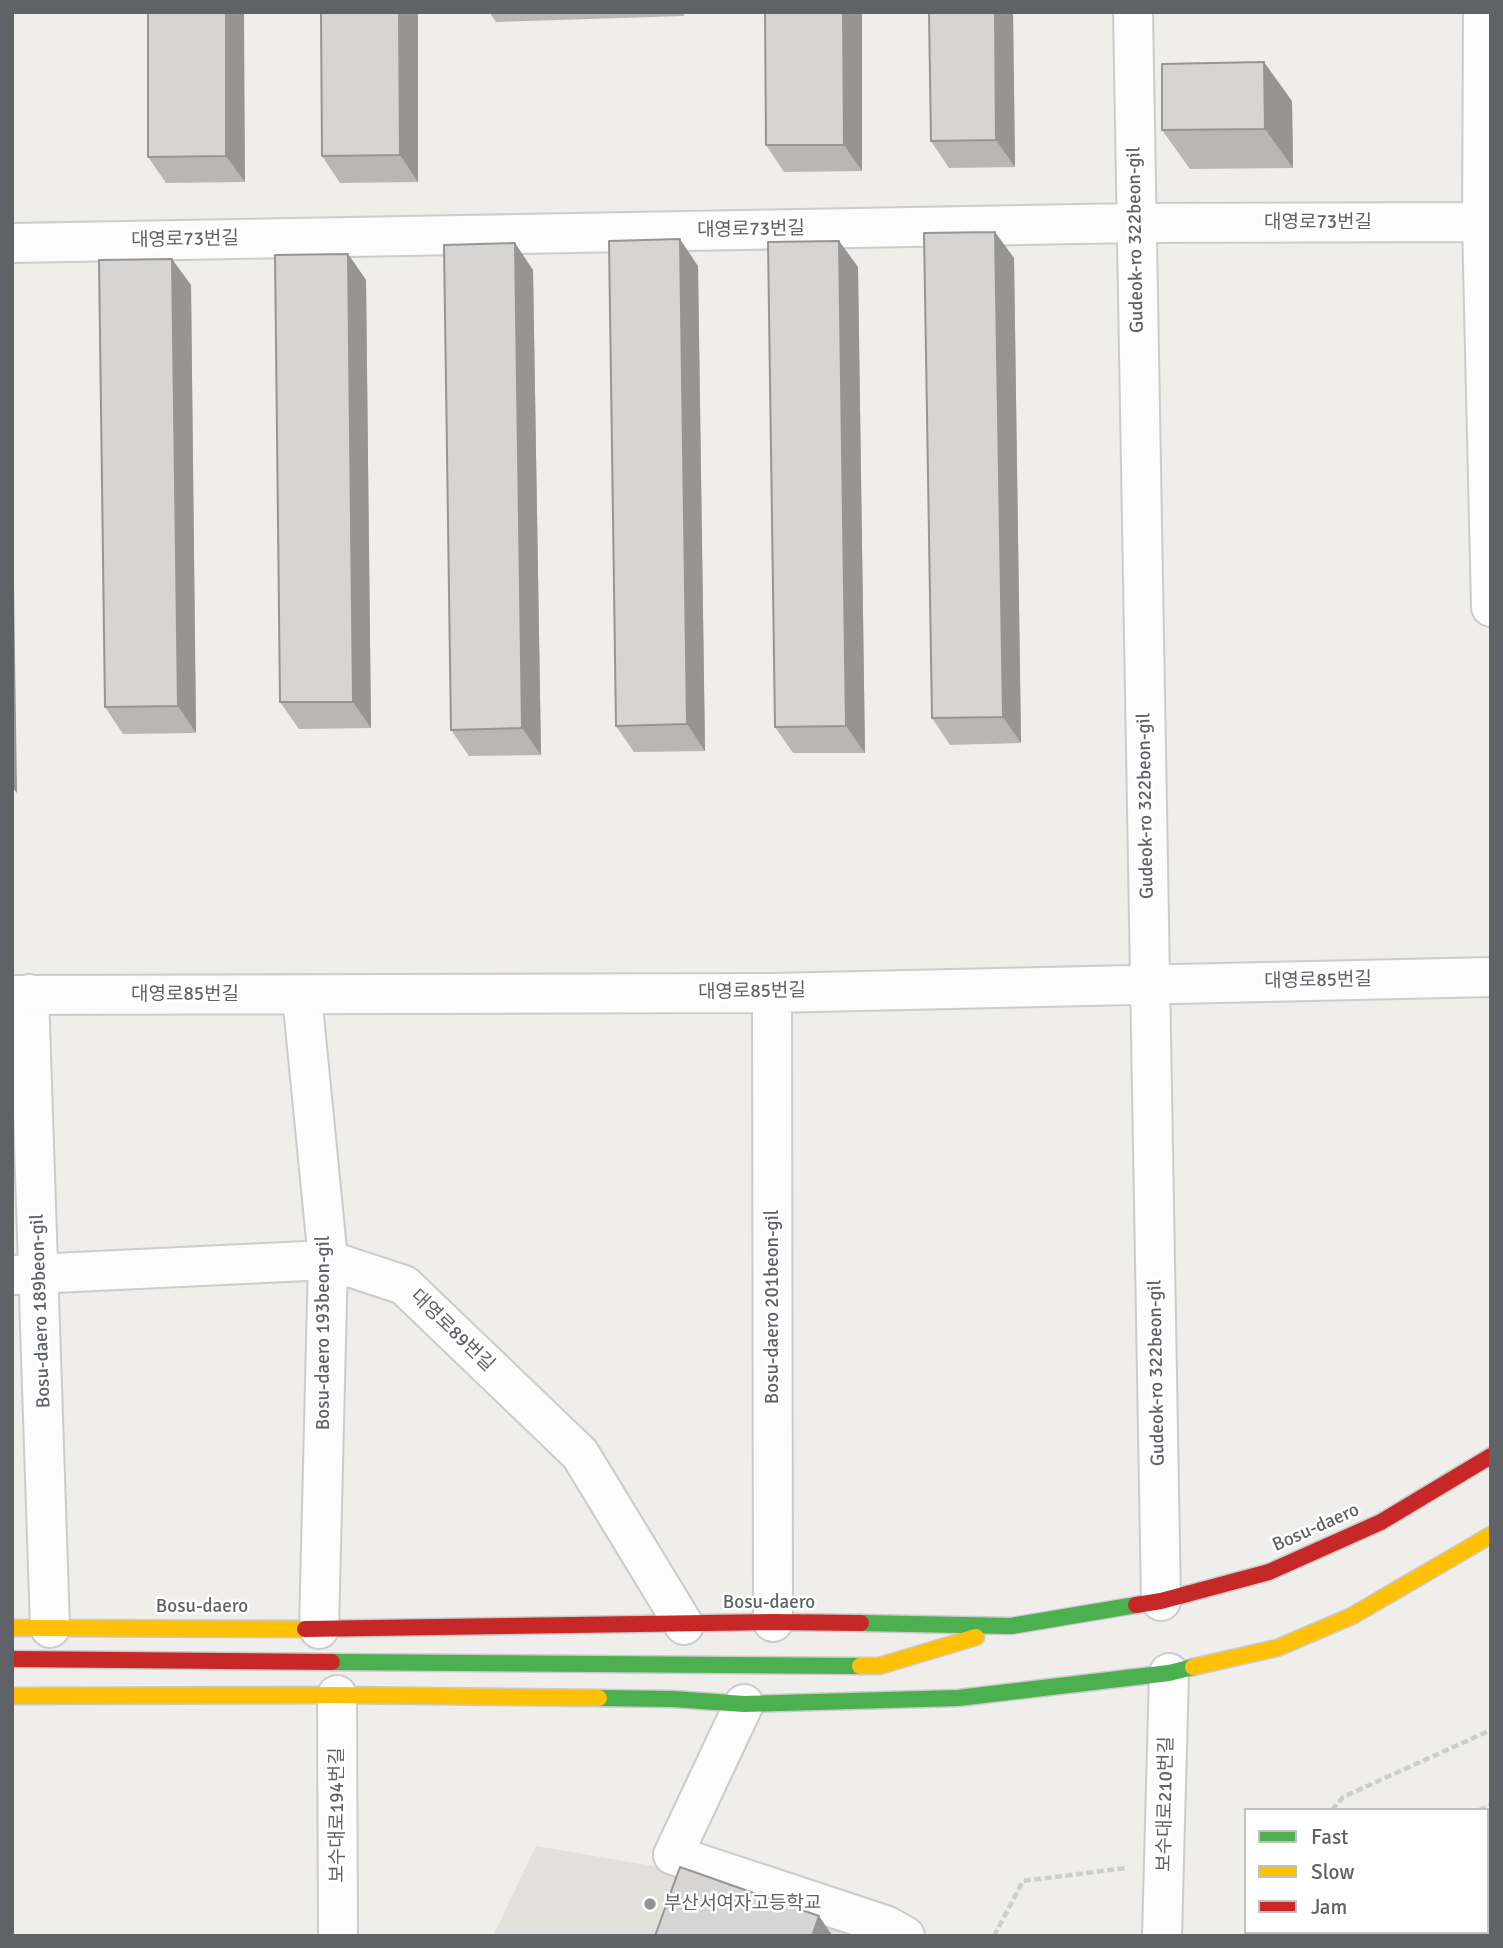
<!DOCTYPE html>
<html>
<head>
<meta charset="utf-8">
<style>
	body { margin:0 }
	#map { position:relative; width:1503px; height:1948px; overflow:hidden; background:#efeeea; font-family:Signika,sans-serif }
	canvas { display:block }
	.frame { position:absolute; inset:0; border:14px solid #5f6368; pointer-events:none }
	.legend { position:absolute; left:1244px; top:1808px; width:245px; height:126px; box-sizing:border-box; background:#fff; border:2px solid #bfc1c3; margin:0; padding:9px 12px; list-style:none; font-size:21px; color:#5f6368 }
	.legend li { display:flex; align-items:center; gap:14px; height:35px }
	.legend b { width:35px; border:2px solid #bfc1c3 }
</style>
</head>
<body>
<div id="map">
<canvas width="1503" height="1948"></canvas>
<div class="frame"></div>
<ul class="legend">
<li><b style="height:9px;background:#4caf50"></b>Fast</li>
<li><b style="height:9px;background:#ffc107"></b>Slow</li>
<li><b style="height:9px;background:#c62828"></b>Jam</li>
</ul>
</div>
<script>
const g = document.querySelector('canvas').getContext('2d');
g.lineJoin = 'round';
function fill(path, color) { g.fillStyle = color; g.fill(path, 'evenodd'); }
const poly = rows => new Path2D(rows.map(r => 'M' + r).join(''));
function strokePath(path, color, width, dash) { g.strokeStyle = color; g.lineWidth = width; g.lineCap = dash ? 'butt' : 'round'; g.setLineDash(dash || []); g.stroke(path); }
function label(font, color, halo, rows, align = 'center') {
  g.font = font + ' Signika,"Noto Sans KR",sans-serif'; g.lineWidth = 5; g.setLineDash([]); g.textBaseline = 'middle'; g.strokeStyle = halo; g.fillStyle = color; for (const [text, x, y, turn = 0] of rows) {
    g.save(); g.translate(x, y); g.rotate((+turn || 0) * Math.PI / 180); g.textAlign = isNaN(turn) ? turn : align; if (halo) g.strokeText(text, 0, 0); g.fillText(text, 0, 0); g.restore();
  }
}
fill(poly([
	[536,1846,688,1872,897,1936,493,1936]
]), '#e2e0da');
const street = poly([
	[1133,12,1161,1601],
	[1483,12,1482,222,1491,607],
	[12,243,1135,223,1491,222],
	[772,993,773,1622],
	[29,994,50,1628],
	[12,995,772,993,1491,977],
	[302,996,328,1260,319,1629],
	[12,1275,328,1260,404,1285,580,1454,684,1625],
	[337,1695,338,1936],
	[744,1704,673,1855,885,1925,905,1936],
	[1162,1936,1169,1673]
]);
const fast = poly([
	[861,1623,1011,1626,1136,1605],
	[332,1662,860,1666],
	[599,1698,673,1699,744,1704,958,1698,1169,1673,1193,1667]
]);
const slow = poly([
	[12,1628,305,1629],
	[860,1666,879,1666,976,1637],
	[1193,1667,1277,1648,1352,1616,1491,1535],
	[12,1696,337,1695,599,1698]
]);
const jam = poly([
	[1136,1605,1161,1601,1269,1572,1381,1522,1491,1456],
	[305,1629,773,1622,861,1623],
	[12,1659,332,1662]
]);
strokePath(street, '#cbcccc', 42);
strokePath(fast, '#cacacb', 19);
strokePath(slow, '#cacacb', 19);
strokePath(jam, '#cacacb', 19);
strokePath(poly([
	[1332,1810,1343,1797,1491,1730],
	[1479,1810,1491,1805],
	[994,1936,1023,1881,1126,1868],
	[1270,1936,1274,1932]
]), '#cacfcc', 4.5, [7, 3.5]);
strokePath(street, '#fdfcfc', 38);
strokePath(fast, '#4caf50', 16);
strokePath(slow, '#ffc107', 16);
strokePath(jam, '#c62828', 16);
fill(poly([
	[148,12,245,182,166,183,148,157],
	[321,12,418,12,418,182,340,183,322,156],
	[489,12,684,12,684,16,496,22],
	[765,12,862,171,784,172,766,145],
	[929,12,1013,12,1015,167,949,168,931,141],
	[1292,101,1293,168,1190,169,1162,130],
	[839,241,858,267,865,753,793,753,775,727],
	[348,254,366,280,371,728,299,729,280,702],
	[1014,258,1021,743,950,745,932,718],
	[698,266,705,751,634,752,616,726],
	[533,270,541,755,469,756,451,730],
	[191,285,196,733,123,734,105,707]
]), '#b8b7b5');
fill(poly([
	[226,12,244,12,245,182,226,156],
	[399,12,418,12,418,182,400,155],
	[843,12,862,12,862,171,844,145],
	[995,12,1013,12,1015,167,996,140],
	[1264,62,1292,101,1293,168,1265,129],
	[995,232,1014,258,1021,743,1003,717],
	[680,239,698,266,705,751,687,724],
	[839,241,858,267,865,753,846,726],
	[515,243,533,270,541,755,522,728],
	[348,254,366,280,371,728,353,702],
	[172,259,191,285,196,733,178,706],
	[12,447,17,793,12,787],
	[819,1916,832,1935,812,1936]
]), '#969594');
const building = poly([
	[148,12,226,12,226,156,148,157,148,12],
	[321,12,399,12,400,155,322,156,321,12],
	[765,12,843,12,844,145,766,145,765,12],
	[929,12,995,12,996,140,931,141,929,12],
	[1264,62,1265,129,1162,130,1162,64,1264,62],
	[995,232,1003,717,932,718,924,233,995,232],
	[680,239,687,724,616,726,609,241,680,239],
	[839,241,846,726,775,727,768,242,839,241],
	[515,243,522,728,451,730,444,245,515,243],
	[348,254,353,702,280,702,275,255,348,254],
	[172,259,178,706,105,707,99,260,172,259],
	[680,1867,819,1916,812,1936,655,1936,680,1867]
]);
fill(building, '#d6d5d3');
strokePath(building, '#969594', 2);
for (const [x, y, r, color] of [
	[650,1904,7,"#919496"]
]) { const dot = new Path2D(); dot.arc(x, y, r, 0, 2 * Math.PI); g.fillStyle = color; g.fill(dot); strokePath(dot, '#fff', 2.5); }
label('19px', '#5f6368', '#fff', [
	["대영로73번길",1318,223],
	["대영로73번길",751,230,-1],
	["대영로73번길",185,240,-1],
	["Gudeok-ro 322beon-gil",1136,240,-91],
	["Gudeok-ro 322beon-gil",1146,806,-91],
	["대영로85번길",1318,981,-1],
	["대영로85번길",752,992,-1],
	["대영로85번길",185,995],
	["Bosu-daero 201beon-gil",773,1307,-90],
	["Bosu-daero 189beon-gil",41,1311,-92],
	["대영로89번길",452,1331,44],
	["Bosu-daero 193beon-gil",324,1333,-90],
	["Gudeok-ro 322beon-gil",1157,1373,-91],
	["Bosu-daero",1316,1528,-24],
	["Bosu-daero",769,1603],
	["Bosu-daero",202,1607],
	["보수대로210번길",1166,1804,-89],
	["보수대로194번길",338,1815,-90]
]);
label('19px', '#5f6368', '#fff', [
	["부산서여자고등학교",664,1904]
], 'left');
</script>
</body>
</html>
